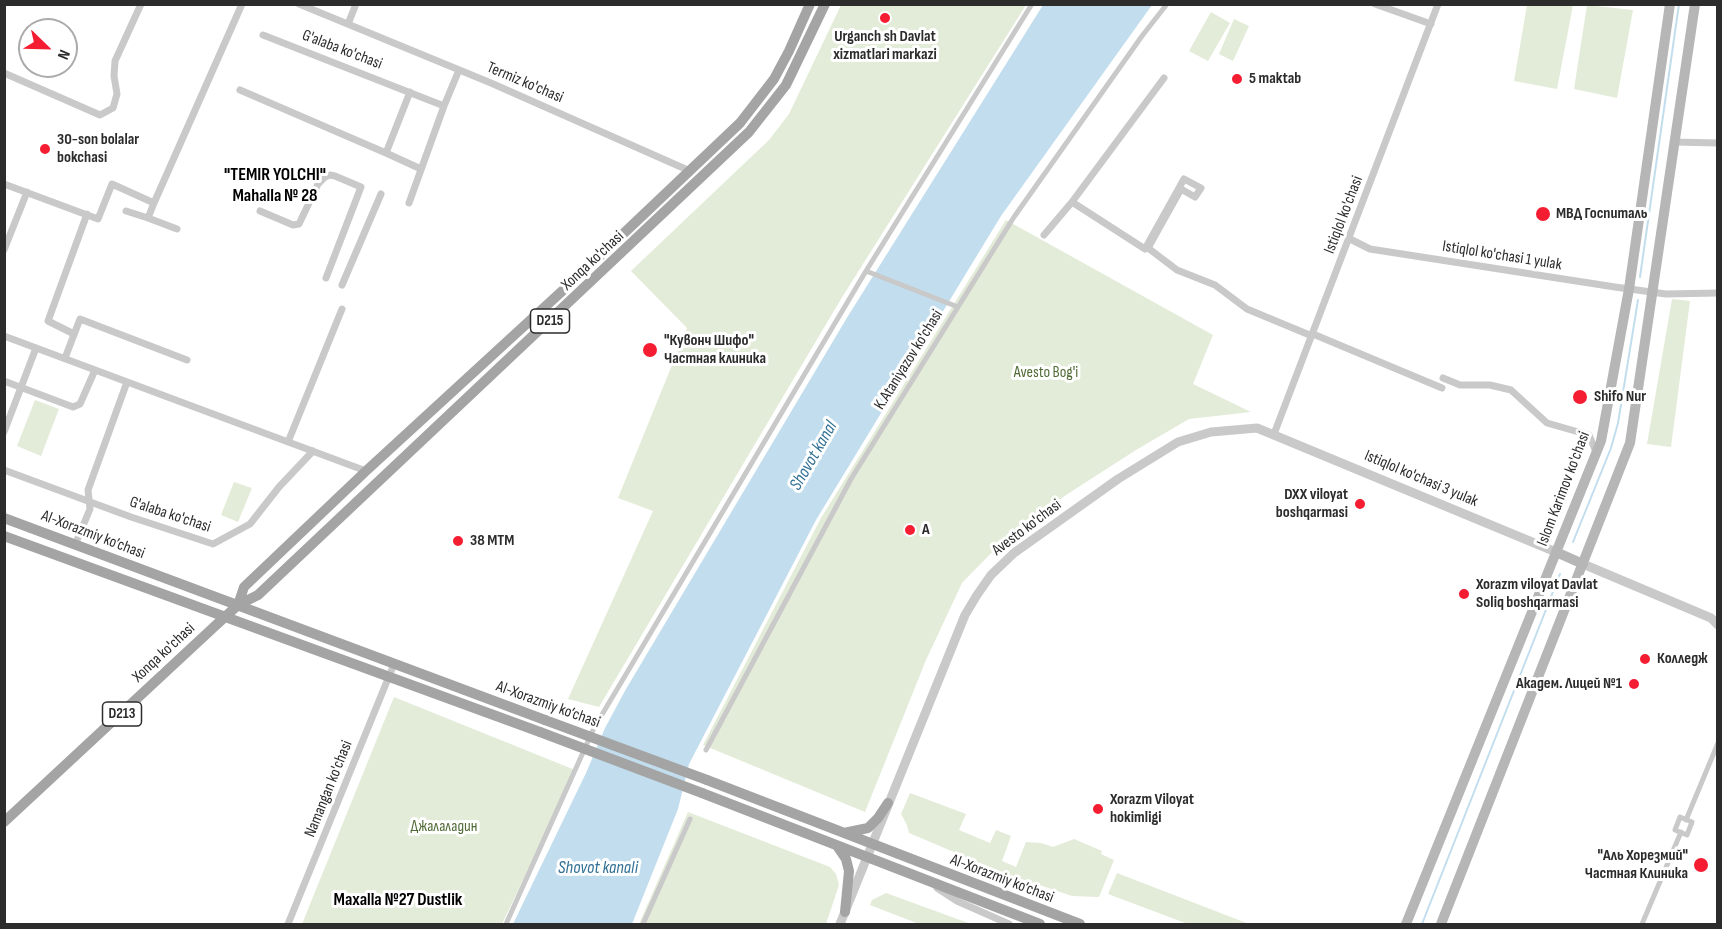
<!DOCTYPE html>
<html>
<head>
<meta charset="utf-8">
<style>
	body { margin:0 }
	#map { position:relative; width:1722px; height:929px; overflow:hidden; background:#fff; font-family:"Sofia Sans Condensed",sans-serif }
	canvas { display:block }
	.frame { position:absolute; inset:0; border:6px solid #2c2c2c; pointer-events:none }
	.north { position:absolute; left:18px; top:18px; width:60px; height:60px; box-sizing:border-box; background:#fff; border:2px solid #ababab; border-radius:50%; rotate:113deg; font-size:16px; font-weight:700; line-height:24px; text-align:center; color:#2c2c2c }
	.north::after { content:''; display:block; margin:auto; width:21px; height:27px; background:#f51d32; clip-path:polygon(50% 0,100% 100%,50% 72%,0 100%) }
</style>
</head>
<body>
<div id="map">
<canvas width="1722" height="929"></canvas>
<div class="frame"></div>
<div class="north">N</div>
</div>
<script>
const g = document.querySelector('canvas').getContext('2d');
g.lineJoin = 'round';
function fill(path, color) { g.fillStyle = color; g.fill(path, 'evenodd'); }
const poly = rows => new Path2D(rows.map(r => 'M' + r).join(''));
function strokePath(path, color, width, dash) { g.strokeStyle = color; g.lineWidth = width; g.lineCap = dash ? 'butt' : 'round'; g.setLineDash(dash || []); g.stroke(path); }
function label(font, color, halo, rows, align = 'center') {
  g.font = font + ' "Sofia Sans Condensed",sans-serif'; g.lineWidth = 6; g.setLineDash([]); g.textBaseline = 'middle'; g.strokeStyle = halo; g.fillStyle = color; for (const [text, x, y, turn = 0] of rows) {
    g.save(); g.translate(x, y); g.rotate((+turn || 0) * Math.PI / 180); g.textAlign = isNaN(turn) ? turn : align; if (halo) g.strokeText(text, 0, 0); g.fillText(text, 0, 0); g.restore();
  }
}
fill(poly([
	[841,5,1026,5,841,299,599,707,568,699,653,511,618,498,687,328,631,271,769,140,789,114],
	[1527,5,1573,5,1557,89,1514,81],
	[1587,5,1633,10,1617,98,1574,89],
	[1211,12,1230,23,1208,61,1189,51],
	[1234,19,1249,26,1233,61,1219,54],
	[1006,220,1213,335,1193,384,1251,412,1189,419,1136,450,1066,495,1001,543,962,583,926,660,865,812,703,745,821,518],
	[1672,299,1690,301,1671,447,1647,444],
	[35,400,59,409,41,456,17,446],
	[234,482,252,488,238,522,221,515],
	[394,697,575,770,502,924,302,924],
	[910,793,966,814,959,830,990,843,996,830,1011,836,1002,861,1016,867,1026,842,1041,843,1053,847,1074,839,1102,851,1101,854,1114,860,1099,897,1072,896,1001,872,909,833,907,825,901,814],
	[688,812,830,867,836,874,839,885,826,924,639,924],
	[1117,873,1249,924,1188,924,1108,894],
	[886,893,971,924,919,924,870,905,872,900]
]), '#e3ecd8');
fill(poly([
	[1043,5,1152,5,1001,216,816,520,689,764,678,809,632,924,513,924,586,773,605,728,626,689,848,316]
]), '#c2deee');
strokePath(poly([
	[1640,277,1679,4],
	[1573,542,1611,448,1618,423,1638,300],
	[1422,924,1560,574]
]), '#c2deee', 2);
strokePath(poly([
	[866,271,958,307],
	[706,750,851,479,907,389,1014,217,1142,36,1167,4],
	[1680,817,1692,822,1687,835,1675,830,1680,817],
	[1686,820,1718,743],
	[506,924,594,728,866,271,1032,4],
	[643,924,690,819],
	[1642,924,1681,832]
]), '#c9c9c9', 5);
strokePath(poly([
	[299,4,491,83,690,171],
	[1375,4,1431,24],
	[348,24,356,4],
	[263,35,444,106],
	[4,73,100,115,113,108,117,94,114,76,115,61,141,4],
	[240,90,386,153,410,92],
	[1674,142,1718,143],
	[386,153,421,169],
	[4,184,98,219,112,184,154,203,242,4],
	[1072,202,1145,249,1184,179,1201,188,1195,197,1181,189,1148,248,1177,270,1215,285,1247,309,1312,336],
	[154,203,148,218,177,229],
	[409,203,444,106,459,70],
	[126,211,148,218],
	[260,211,293,225,299,224,318,184,325,177,330,175,335,176,361,187,326,278],
	[1044,235,1072,202,1164,78],
	[1350,239,1370,249,1615,287,1666,294,1718,293],
	[4,250,27,192],
	[342,285,381,194],
	[74,334,48,321,87,214],
	[1313,334,1442,388],
	[4,336,366,471],
	[65,358,80,319,187,360],
	[1443,378,1460,385,1490,385,1511,390,1547,423,1589,435,1596,452],
	[4,381,73,407,80,404,95,370],
	[4,432,36,348],
	[1274,434,1438,4],
	[288,442,342,309],
	[4,470,131,517,213,544,250,524,279,487,313,451],
	[75,545,90,509,88,490,127,382],
	[937,888,957,901,1009,924],
	[288,924,394,664]
]), '#c9c9c9', 7);
strokePath(poly([
	[1583,564,1711,618,1718,625],
	[840,924,965,615,977,595,991,575,1014,553,1118,479,1178,442,1211,432,1257,428,1556,552]
]), '#c9c9c9', 9);
strokePath(poly([
	[1556,552,1583,564],
	[1406,924,1601,441,1629,289,1670,4],
	[1441,924,1630,443,1695,4]
]), '#b6b6b6', 10);
strokePath(poly([
	[4,518,545,720],
	[4,536,540,732],
	[238,605,244,587,366,471,584,271,740,123,774,79,789,51,810,4],
	[707,780,1080,924],
	[702,793,1040,924],
	[4,822,215,626,238,605,258,595,749,132,786,85,825,4],
	[844,833,868,828,878,818,888,803],
	[837,846,846,859,849,871,845,912]
]), '#a4a4a4', 10);
strokePath(poly([
	[545,720,707,780],
	[540,732,702,793]
]), '#a4a4a4', 10);
for (const [x, y, r, color] of [
	[885,18,6,"#f51d32"],
	[1237,79,6,"#f51d32"],
	[45,149,6,"#f51d32"],
	[1543,214,8,"#f51d32"],
	[650,350,8,"#f51d32"],
	[1580,397,8,"#f51d32"],
	[1360,504,6,"#f51d32"],
	[910,530,6,"#f51d32"],
	[458,541,6,"#f51d32"],
	[1464,594,6,"#f51d32"],
	[1645,659,6,"#f51d32"],
	[1634,684,6,"#f51d32"],
	[1098,809,6,"#f51d32"],
	[1701,865,8,"#f51d32"]
]) { const dot = new Path2D(); dot.arc(x, y, r, 0, 2 * Math.PI); g.fillStyle = color; g.fill(dot); strokePath(dot, '#fff', 2); }
for (const [x, y, w] of [
	[550,321,39],
	[122,714,39]
]) { const box = new Path2D(); box.roundRect(x - w / 2, y - 12, w, 24, 4.5); g.fillStyle = '#fff'; g.fill(box); strokePath(box, '#2c2c2c', 1.5); }
label('bold 15px', '#2c2c2c', null, [
	["D215",550,321],
	["D213",122,714]
]);
label('bold 16px', '#2c2c2c', '#fff', [
	["Urganch sh Davlat",885,37,"center"],
	["xizmatlari markazi",885,55,"center"],
	["5 maktab",1249,79],
	["30-son bolalar",57,140],
	["bokchasi",57,158],
	["МВД Госпиталь",1556,214],
	["\"Кувонч Шифо\"",664,341],
	["Частная клиника",664,359],
	["Shifo Nur",1594,397],
	["DXX viloyat",1348,495,"right"],
	["boshqarmasi",1348,513,"right"],
	["A",922,530],
	["38 MTM",470,541],
	["Xorazm viloyat Davlat",1476,585],
	["Soliq boshqarmasi",1476,603],
	["Колледж",1657,659],
	["Академ. Лицей №1",1622,684,"right"],
	["Xorazm Viloyat",1110,800],
	["hokimligi",1110,818],
	["\"Аль Хорезмий\"",1688,856,"right"],
	["Частная Клиника",1688,874,"right"]
], 'left');
label('16px', '#2c2c2c', '#fff', [
	["G'alaba ko'chasi",342,50,21],
	["Termiz ko'chasi",525,83,23],
	["Istiqlol ko'chasi",1344,215,-69],
	["Istiqlol ko'chasi 1 yulak",1502,256,9],
	["Xonqa ko'chasi",593,261,-43],
	["K.Ataniyazov ko'chasi",909,360,-58],
	["Istiqlol ko'chasi 3 yulak",1421,479,23],
	["Islom Karimov ko'chasi",1564,489,-69],
	["G'alaba ko'chasi",170,515,18],
	["Avesto ko'chasi",1027,528,-37],
	["Al-Xorazmiy ko’chasi",93,535,21],
	["Xonqa ko'chasi",164,653,-43],
	["Al-Xorazmiy ko’chasi",548,705,20],
	["Namangan ko'chasi",329,789,-68],
	["Al-Xorazmiy ko’chasi",1002,879,21]
]);
label('16px', '#506b36', '#fff', [
	["Avesto Bog'i",1046,373],
	["Джалаладин",444,827]
]);
label('bold 18px', '#000', '#fff', [
	["\"TEMIR YOLCHI\"",275,175],
	["Mahalla № 28",275,196],
	["Maxalla №27 Dustlik",398,900]
]);
label('italic 18px', '#347295', '#fff', [
	["Shovot kanal",814,456,-60],
	["Shovot kanali",598,868]
]);
</script>
</body>
</html>
